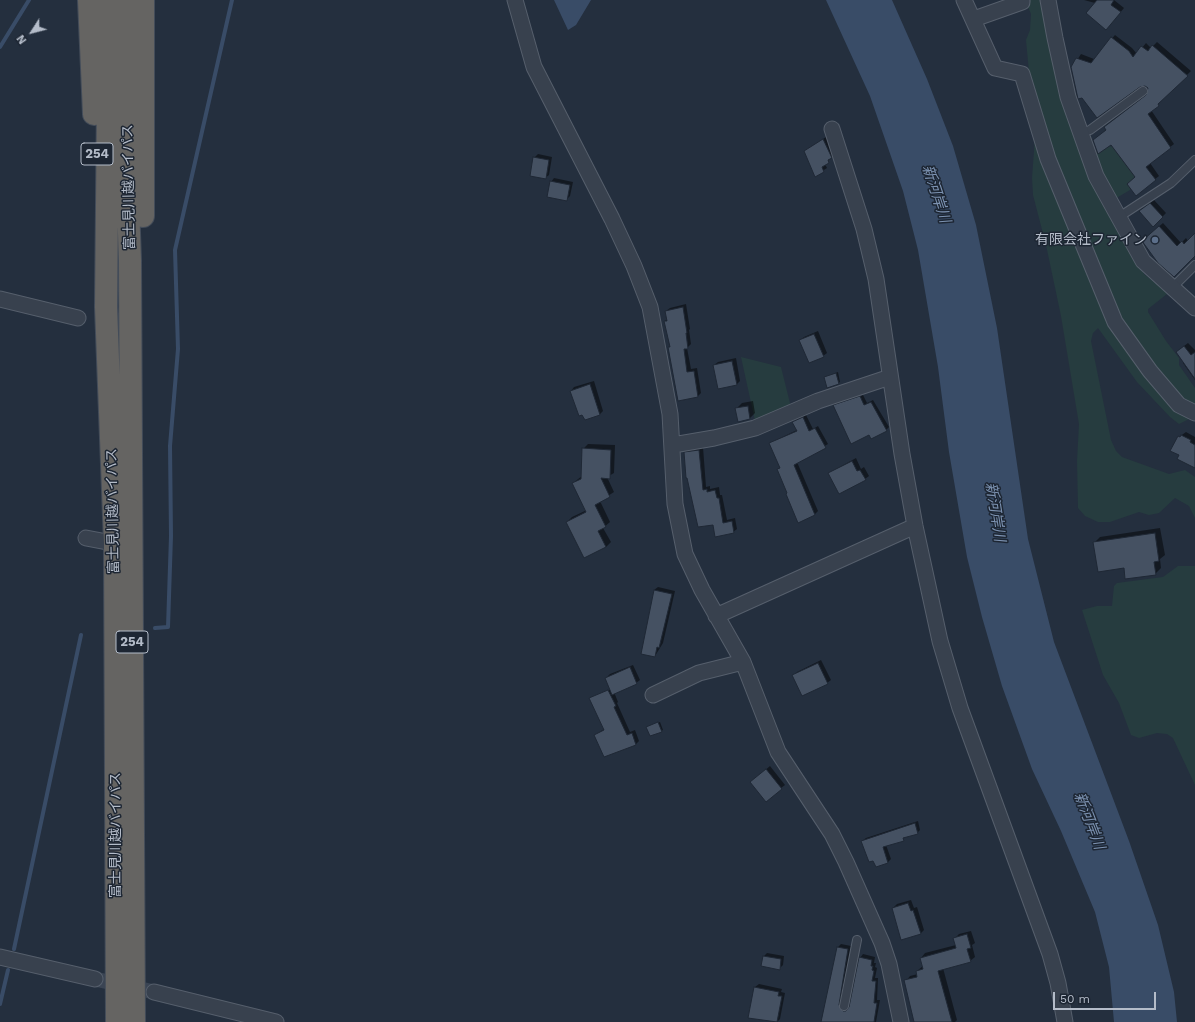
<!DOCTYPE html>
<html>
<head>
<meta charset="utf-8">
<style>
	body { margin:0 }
	#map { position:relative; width:1195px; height:1022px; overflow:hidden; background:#242f3e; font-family:"Work Sans",sans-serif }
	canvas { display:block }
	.north { position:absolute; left:12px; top:12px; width:40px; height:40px; -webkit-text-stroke:3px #1d2633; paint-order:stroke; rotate:234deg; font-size:11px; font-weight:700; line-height:16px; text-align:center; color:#b4bcc9 }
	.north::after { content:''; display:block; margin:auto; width:14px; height:18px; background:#b4bcc9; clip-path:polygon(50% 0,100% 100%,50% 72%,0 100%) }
	.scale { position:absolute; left:1053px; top:992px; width:103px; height:18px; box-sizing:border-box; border:2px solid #b4bcc9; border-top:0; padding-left:5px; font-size:12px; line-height:14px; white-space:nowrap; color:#b4bcc9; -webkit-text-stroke:3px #1d2633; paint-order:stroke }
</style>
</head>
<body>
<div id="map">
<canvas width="1195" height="1022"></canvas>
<div class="north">N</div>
<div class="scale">50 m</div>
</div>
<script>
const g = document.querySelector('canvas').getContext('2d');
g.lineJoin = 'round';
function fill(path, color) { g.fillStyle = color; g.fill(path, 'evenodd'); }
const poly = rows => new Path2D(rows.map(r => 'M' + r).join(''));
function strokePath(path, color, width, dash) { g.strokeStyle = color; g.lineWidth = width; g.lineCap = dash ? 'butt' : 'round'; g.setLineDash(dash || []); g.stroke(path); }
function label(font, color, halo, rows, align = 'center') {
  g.font = font + ' "Work Sans","Noto Sans JP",sans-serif'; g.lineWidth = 3; g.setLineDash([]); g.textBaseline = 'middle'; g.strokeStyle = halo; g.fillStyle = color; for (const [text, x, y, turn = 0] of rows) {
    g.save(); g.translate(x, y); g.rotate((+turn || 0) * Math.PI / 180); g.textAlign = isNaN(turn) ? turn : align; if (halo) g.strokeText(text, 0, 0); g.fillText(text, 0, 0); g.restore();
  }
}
fill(poly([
	[1025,0,1044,0,1093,150,1098,153,1103,147,1115,146,1138,167,1130,190,1108,203,1144,274,1164,290,1167,294,1148,309,1148,312,1166,341,1179,358,1179,365,1195,388,1195,408,1189,419,1179,424,1170,417,1137,382,1098,328,1093,333,1091,341,1111,440,1116,451,1122,457,1169,474,1185,470,1195,477,1195,518,1189,506,1175,498,1159,513,1149,515,1139,512,1110,522,1098,522,1085,516,1078,508,1077,461,1079,424,1061,316,1046,245,1033,195,1032,178,1035,137,1026,40,1030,30,1031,14],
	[741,357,781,367,791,407,755,421],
	[1178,566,1195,566,1195,785,1173,738,1167,734,1157,733,1139,738,1131,735,1119,703,1103,675,1082,610,1097,606,1112,606,1114,586,1117,583,1163,577]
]), '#263c3f');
fill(poly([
	[554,0,591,0,576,25,568,30],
	[826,0,892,0,927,79,953,146,976,225,997,328,1028,539,1054,642,1129,841,1158,925,1174,992,1177,1022,1114,1022,1109,967,1095,912,1061,831,1032,769,1002,686,982,617,967,557,949,452,938,367,918,250,903,191,870,96]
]), '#394c67');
fill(poly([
	[1084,0,1114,0,1124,8,1110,25,1095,3],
	[1115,35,1132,48,1137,54,1146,43,1151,48,1157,42,1191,71,1151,110,1174,144,1150,163,1159,176,1136,194,1136,177,1111,144,1094,140,1107,129,1105,127,1109,123,1147,95,1149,88,1145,85,1072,68,1081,54,1094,59],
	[826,137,835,154,825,164,827,168,816,175,805,151],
	[538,154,552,157,549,175,545,178,534,158],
	[554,178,573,182,570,196,566,200,551,182],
	[1154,200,1166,213,1153,226,1144,208],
	[1163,223,1181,243,1186,238,1188,241,1195,234,1195,254,1147,237],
	[686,304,690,329,689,330,691,344,687,348,691,369,697,368,701,393,698,396,679,399,665,321,667,319,666,311,670,308],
	[818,331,827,353,823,356,800,340,804,337],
	[1188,343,1195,350,1195,380,1183,363,1185,362,1180,349],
	[736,358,740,381,737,384,714,365,718,362],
	[838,372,840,382,828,387,825,377],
	[594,381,603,411,600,414,571,391,574,387],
	[863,395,867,403,873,400,889,427,886,430,870,434,834,406],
	[753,401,755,413,750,418,737,408,742,403],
	[806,415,813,429,818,426,828,444,797,462,818,511,815,514,788,493,778,469,781,467,770,443,797,430,794,422],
	[1186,432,1195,437,1195,464,1180,454,1179,437],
	[588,444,615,445,614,473,607,477,614,492,600,501,610,522,603,528,611,542,606,547,567,522,572,517,587,510,573,483,582,476,583,449],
	[703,447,706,487,710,486,710,489,719,487,720,495,722,495,727,520,735,518,737,529,733,532,714,524,685,453,688,449],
	[856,458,861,469,864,467,869,476,865,479,829,473],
	[1160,528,1165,555,1160,559,1161,568,1155,574,1124,567,1094,543,1100,537],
	[658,587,675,591,663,643,655,656,654,590],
	[821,660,831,680,827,683,793,676,797,672],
	[633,665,640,680,636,683,614,692,618,702,617,703,630,732,635,730,639,741,636,744,595,735,604,729,590,699,613,688,606,678,610,674],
	[660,722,663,730,661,731,647,727],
	[770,766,785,785,781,788,755,779],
	[918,821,920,830,917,833,886,845,891,859,888,862,874,859,862,841,866,838],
	[911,900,914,908,917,907,924,930,921,933,893,908,897,904],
	[971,931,975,943,972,945,975,957,970,961,943,968,957,1020,955,1022,915,1022,906,981,910,976,918,974,917,971,923,966,921,958,925,953,956,945,954,939,959,934],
	[841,944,851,946,842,1005,850,1009,860,958,863,954,875,957,874,963,876,963,875,967,877,968,875,978,878,978,877,1000,880,1000,876,1022,821,1022,838,947],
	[767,953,784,956,783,965,779,969,764,956],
	[759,984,782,989,781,992,785,993,780,1019,777,1022,749,1017,755,987]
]), '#0007');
strokePath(poly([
	[0,47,29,0],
	[155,628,168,627,171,536,170,446,178,349,175,250,232,0],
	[14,949,81,635],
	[0,1004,8,970]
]), '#394c67', 4);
const building = poly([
	[1097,0,1114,0,1111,5,1121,12,1106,30,1086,13,1097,0],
	[1111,37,1129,51,1133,57,1141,46,1148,51,1152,45,1188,76,1158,104,1159,106,1148,114,1171,148,1146,167,1156,180,1136,196,1127,184,1135,177,1111,145,1098,154,1093,140,1106,130,1104,127,1146,95,1148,88,1145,86,1140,87,1097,118,1082,98,1078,99,1071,67,1076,58,1091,63,1111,37],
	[823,139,832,158,828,160,829,163,822,167,824,172,815,177,804,151,823,139],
	[533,157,549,160,546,179,530,176,533,157],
	[550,181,570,185,567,201,547,197,550,181],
	[1150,203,1163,217,1153,227,1139,211,1150,203],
	[1159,226,1177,246,1182,241,1184,244,1195,233,1195,256,1174,277,1158,263,1142,241,1159,226],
	[683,307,687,333,686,333,688,349,684,349,687,372,694,371,698,397,678,401,668,347,670,347,664,321,667,321,665,311,683,307],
	[814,334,824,357,809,363,799,340,814,334],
	[1184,346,1191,355,1195,352,1195,379,1176,352,1184,346],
	[732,361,737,385,718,389,713,365,732,361],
	[836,373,839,384,827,388,824,377,836,373],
	[590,384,600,415,585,420,582,415,579,416,570,391,590,384],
	[860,396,864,405,871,402,887,431,871,439,869,435,851,444,833,405,860,396],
	[748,406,750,419,738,422,735,408,748,406],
	[803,417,809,431,815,428,826,448,794,465,815,515,798,523,786,494,787,493,777,469,780,468,769,443,797,431,792,422,803,417],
	[1181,435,1191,440,1190,442,1195,445,1195,468,1177,459,1179,455,1170,451,1178,436,1180,437,1181,435],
	[582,448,611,450,610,479,601,478,610,497,595,505,606,527,598,531,606,547,584,558,566,522,586,512,572,483,581,479,582,448],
	[699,450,703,490,707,489,707,492,715,490,717,498,719,498,723,523,732,521,734,533,715,537,713,525,698,527,687,478,686,478,684,452,699,450],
	[852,461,857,471,860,470,866,480,839,494,828,473,852,461],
	[1155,533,1159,561,1154,562,1156,575,1125,579,1124,568,1098,572,1093,542,1155,533],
	[654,590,672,594,659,648,657,647,655,657,641,654,654,590],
	[818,663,828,684,802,696,792,675,818,663],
	[630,667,637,684,612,695,605,678,630,667],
	[608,690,616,706,614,707,627,735,632,733,636,745,604,757,594,735,604,730,589,698,608,690],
	[658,722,662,732,650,736,646,727,658,722],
	[766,769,782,789,766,802,750,782,766,769],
	[915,823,918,834,903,838,904,841,883,847,888,863,876,867,873,861,869,862,861,841,915,823],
	[908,903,911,911,913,910,921,934,901,940,892,908,908,903],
	[967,934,971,948,967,949,971,962,938,971,952,1022,914,1022,904,980,917,977,916,971,923,969,920,958,956,948,953,938,967,934],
	[837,947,848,949,839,1005,843,1011,846,1011,849,1007,859,957,872,960,871,966,873,966,872,970,874,971,872,981,876,981,874,1003,877,1003,874,1022,821,1022,837,947],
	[763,956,781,959,780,970,761,966,763,956],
	[754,987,779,992,778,996,782,996,777,1022,748,1018,754,987]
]);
fill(building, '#455162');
strokePath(building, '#1f2835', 1);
strokePath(poly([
	[95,979,154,992]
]), '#3a4453', 15, [15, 8]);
const service = poly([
	[1080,133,1090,130,1143,91],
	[1119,217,1171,183,1195,160],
	[1173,287,1195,265],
	[844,1006,857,940]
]);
const minor = poly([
	[515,0,534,67,612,219,634,266,650,307,670,414,675,504,685,554,702,590,743,662,778,752,832,834,846,862,882,943,889,964,901,1022],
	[964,0,995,68,1022,74,1048,159,1115,322,1150,371,1179,405,1195,413],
	[1048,0,1055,38,1068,97,1096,176,1143,261,1195,308],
	[974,19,1022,2,1022,0],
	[832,129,864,229,876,279,902,454,915,526,940,641,960,708,1050,954,1058,983,1065,1022],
	[0,299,78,318],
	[673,445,714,438,755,428,818,401,890,377],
	[86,538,123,545],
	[716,616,915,526],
	[653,695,699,673,743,662],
	[0,957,95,979],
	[154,992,276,1022]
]);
const trunk = poly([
	[89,0,94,114],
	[109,0,106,307,115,543,117,1022],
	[127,0,127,177,130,261,134,1022],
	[143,0,143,216]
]);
strokePath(service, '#565f6c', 10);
strokePath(minor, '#565f6c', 17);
strokePath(trunk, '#434c59', 24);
strokePath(service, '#38414e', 8);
strokePath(minor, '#38414e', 15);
strokePath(trunk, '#656462', 22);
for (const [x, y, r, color] of [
	[1155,240,4,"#5c6f8a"]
]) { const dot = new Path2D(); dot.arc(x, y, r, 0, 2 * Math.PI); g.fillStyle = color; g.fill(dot); strokePath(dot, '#1d2633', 1.5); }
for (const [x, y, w] of [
	[97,154,32],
	[132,642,32]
]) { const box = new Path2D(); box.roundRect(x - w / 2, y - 11, w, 22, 3); g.fillStyle = '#1d2633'; g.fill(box); strokePath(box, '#b4bcc9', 1); }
label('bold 13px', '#b4bcc9', null, [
	["254",97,154],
	["254",132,642]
]);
label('14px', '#b4bcc9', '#1d2633', [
	["富士見川越バイパス",129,187,-91],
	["富士見川越バイパス",113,511,-91],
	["富士見川越バイパス",116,835,-90]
]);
label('14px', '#b4bcc9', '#1d2633', [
	["有限会社ファイン",1147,240]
], 'right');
label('italic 15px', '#7c92b1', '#1d2633', [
	["新河岸川",936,194,72],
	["新河岸川",995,512,81],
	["新河岸川",1089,821,69]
]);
</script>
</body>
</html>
